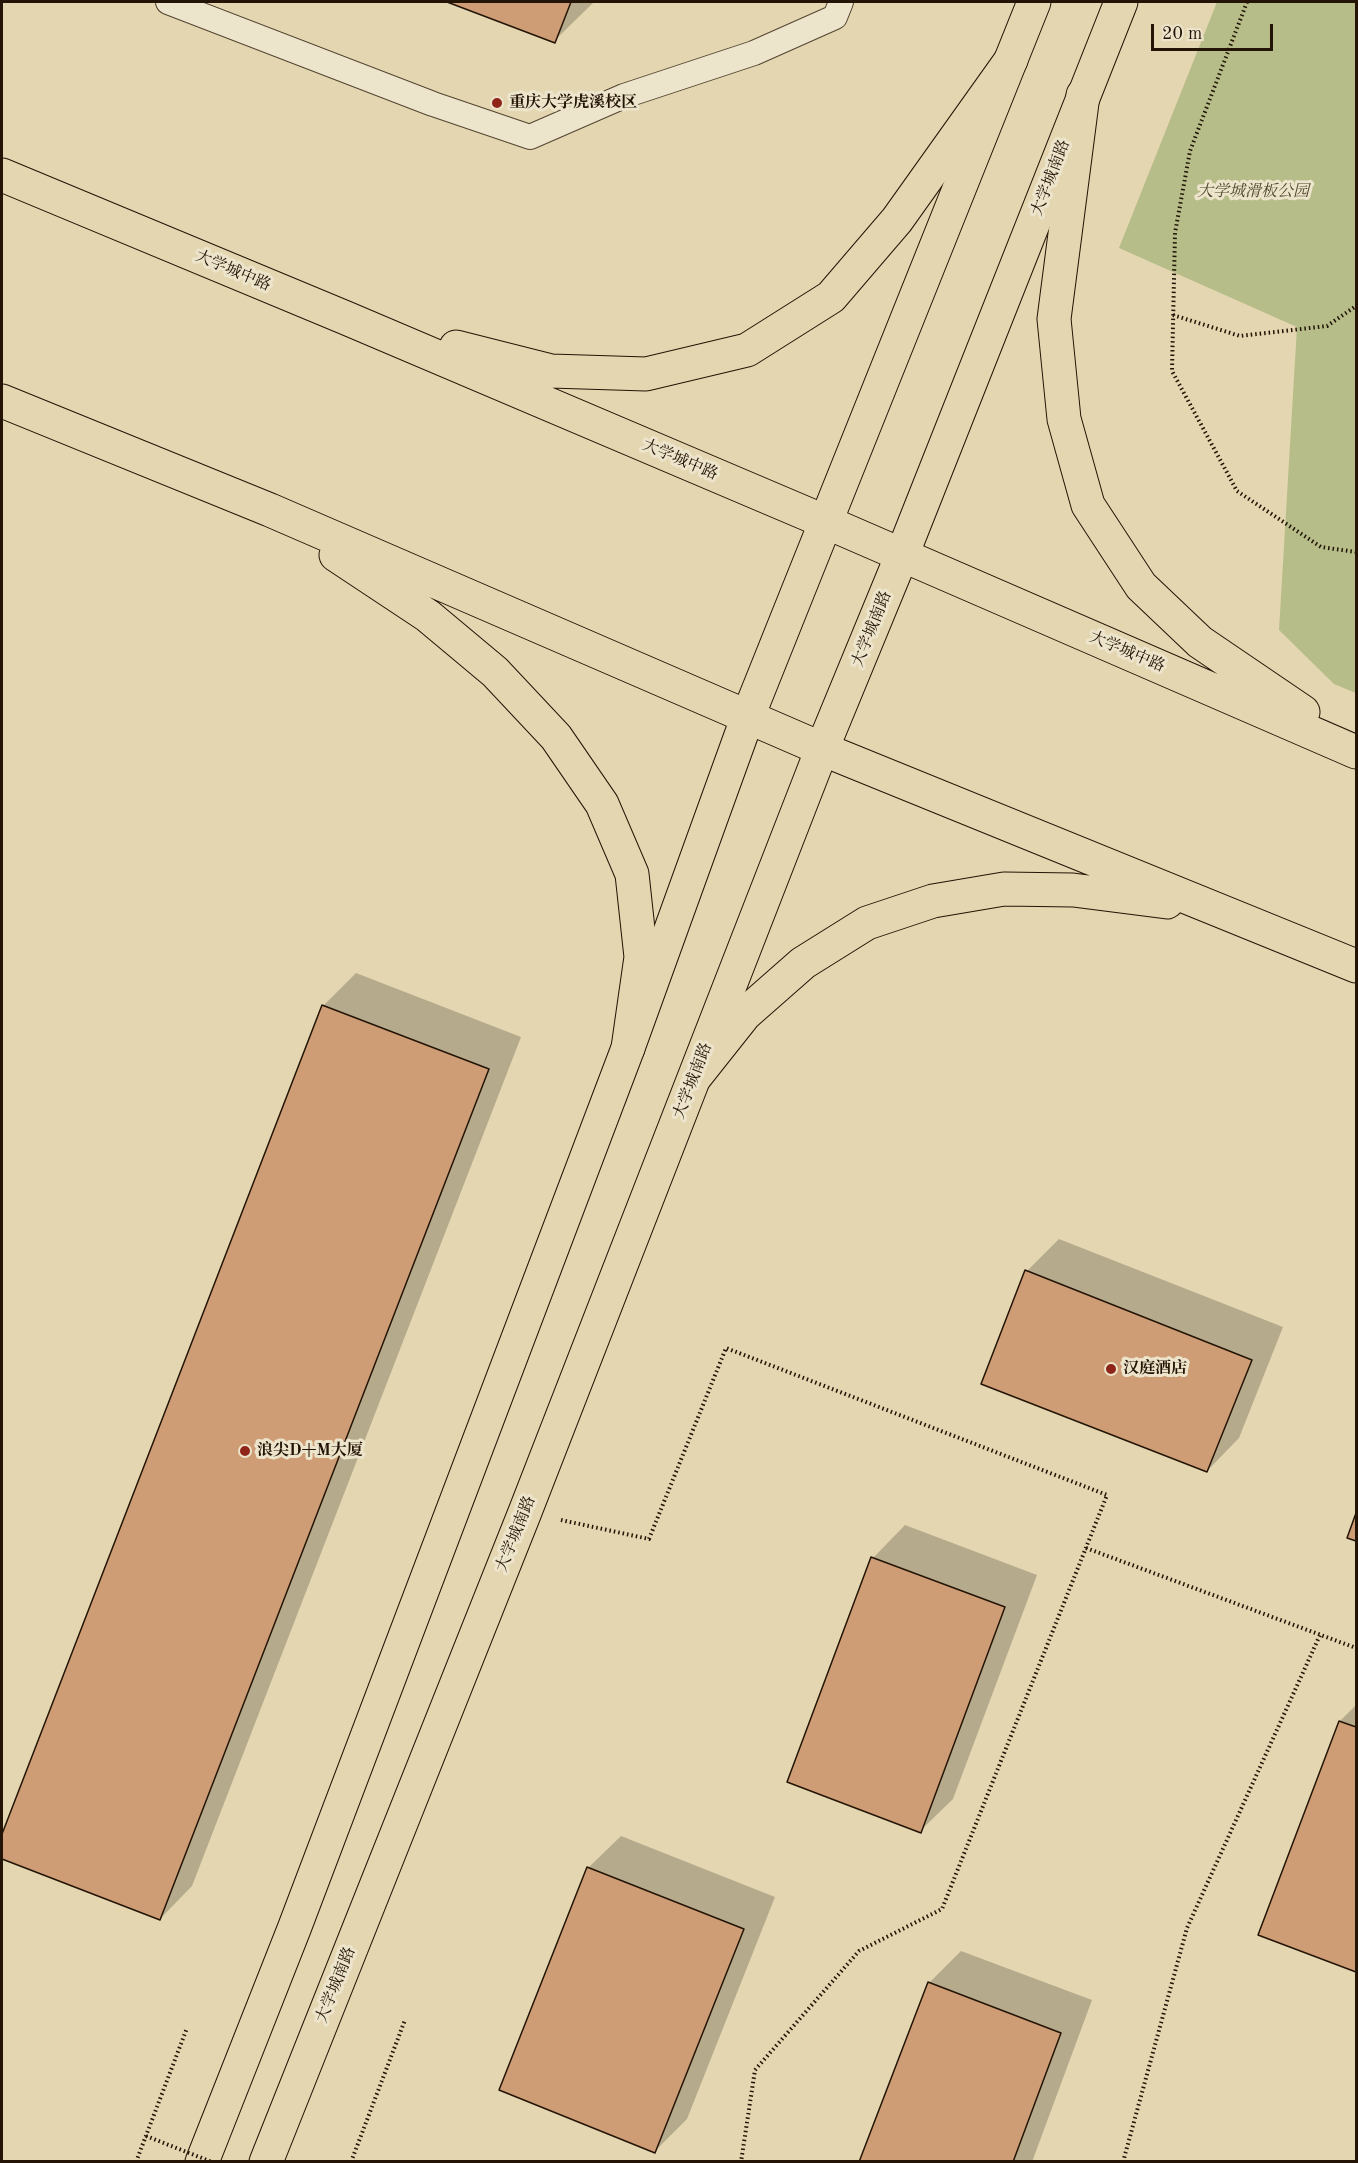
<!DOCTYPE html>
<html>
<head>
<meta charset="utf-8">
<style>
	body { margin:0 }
	#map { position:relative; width:1358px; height:2163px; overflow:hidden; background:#e3d6b0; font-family:"Old Standard TT",serif }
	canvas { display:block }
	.frame { position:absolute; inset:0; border:3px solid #231405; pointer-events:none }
	.scale { position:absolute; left:1151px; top:24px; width:122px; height:27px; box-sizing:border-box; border:3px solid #231405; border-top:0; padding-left:8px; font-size:18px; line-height:21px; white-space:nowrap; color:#231405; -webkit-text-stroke:4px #ede4cc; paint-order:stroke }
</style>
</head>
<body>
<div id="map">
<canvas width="1358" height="2163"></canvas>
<div class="frame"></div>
<div class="scale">20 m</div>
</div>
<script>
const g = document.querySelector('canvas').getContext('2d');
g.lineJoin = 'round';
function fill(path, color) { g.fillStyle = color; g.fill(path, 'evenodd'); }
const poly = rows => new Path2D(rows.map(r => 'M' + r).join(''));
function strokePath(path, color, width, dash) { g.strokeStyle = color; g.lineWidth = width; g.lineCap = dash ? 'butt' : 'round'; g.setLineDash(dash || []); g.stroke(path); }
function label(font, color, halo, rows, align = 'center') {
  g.font = font + ' "Old Standard TT","Noto Serif SC",serif'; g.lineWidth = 6; g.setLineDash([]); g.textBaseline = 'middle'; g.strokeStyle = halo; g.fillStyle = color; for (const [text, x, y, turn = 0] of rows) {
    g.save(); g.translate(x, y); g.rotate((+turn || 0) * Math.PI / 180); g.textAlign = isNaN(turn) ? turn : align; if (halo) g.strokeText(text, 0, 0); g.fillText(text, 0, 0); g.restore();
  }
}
fill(poly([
	[1217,2,1356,2,1356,693,1334,684,1279,630,1297,327,1119,248]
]), '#b6bd89');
fill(poly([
	[451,2,594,2,554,41],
	[356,973,521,1037,192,1886,160,1919,2,1858,2,1838,323,1006],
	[1059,1239,1283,1327,1239,1438,1207,1471,1027,1271],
	[905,1525,1037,1575,953,1799,920,1831,873,1558],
	[1356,1705,1356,1970,1260,1934,1340,1721],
	[621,1836,775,1897,687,2119,655,2151,588,1868],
	[961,1951,1092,2000,1032,2162,861,2162,929,1983]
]), '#0003');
const building = poly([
	[447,2,571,2,555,43,447,2],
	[322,1005,489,1069,160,1920,2,1859,2,1834,322,1005],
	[1025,1270,1252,1360,1207,1472,981,1384,1025,1270],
	[1356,1513,1356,1541,1347,1538,1356,1513],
	[871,1557,1005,1607,921,1833,787,1782,871,1557],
	[1339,1721,1356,1727,1356,1972,1258,1935,1339,1721],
	[587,1867,744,1929,655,2153,499,2090,587,1867],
	[928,1982,1061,2033,1013,2162,859,2162,928,1982]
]);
fill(building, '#ce9d75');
strokePath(building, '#231405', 1.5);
const service = poly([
	[168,2,433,104,530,137,624,96,754,53,835,17,841,2]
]);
const primary = poly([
	[202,2162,294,1929,628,1048,748,716,1034,2],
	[266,2162,525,1512,822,749,902,555,1121,2]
]);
const trunk = poly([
	[1083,95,1054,319,1064,419,1088,505,1141,586,1200,642,1303,712],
	[2,175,346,318,826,522,1356,752],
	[456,347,551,371,646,374,747,350,831,297,897,220,1011,60],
	[2,401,270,510,822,749,1356,966],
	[336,555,428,616,495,672,556,737,602,804,632,874,641,957,628,1048],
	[695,1077,745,1014,803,963,867,923,933,901,1004,889,1073,890,1167,902]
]);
strokePath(service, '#534430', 26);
strokePath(primary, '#231405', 35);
strokePath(trunk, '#231405', 35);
strokePath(poly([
	[1247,2,1190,151,1175,233,1172,371,1237,491,1321,547,1356,552],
	[1173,315,1240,336,1327,326,1356,306],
	[561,1520,649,1539,726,1348,1107,1495,942,1909,859,1951,755,2070,741,2162],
	[1086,1548,1356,1648],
	[136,2162,187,2028],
	[351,2162,405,2020],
	[1123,2162,1187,1928,1320,1635]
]), '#231405', 4, [1.5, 3]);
strokePath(service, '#ede4cc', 24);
strokePath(primary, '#e3d6b0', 33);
strokePath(trunk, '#e3d6b0', 33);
strokePath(poly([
	[146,2136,212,2162]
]), '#231405', 4, [1.5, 3]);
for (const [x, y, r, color] of [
	[497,103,6,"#8f2418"],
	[1111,1369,6,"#8f2418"],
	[245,1451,6,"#8f2418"]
]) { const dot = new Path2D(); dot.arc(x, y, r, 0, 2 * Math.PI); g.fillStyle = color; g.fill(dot); strokePath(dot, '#ede4cc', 2); }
label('bold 16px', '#231405', '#ede4cc', [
	["重庆大学虎溪校区",509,103],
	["汉庭酒店",1123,1369],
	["浪尖D+M大厦",257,1451]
], 'left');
label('16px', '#231405', '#ede4cc', [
	["大学城南路",1051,178,-69],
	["大学城中路",233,271,23],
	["大学城中路",680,460,23],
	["大学城南路",872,629,-68],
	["大学城中路",1127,652,23],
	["大学城南路",693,1081,-69],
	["大学城南路",516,1534,-68],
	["大学城南路",336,1985,-68]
]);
label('italic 16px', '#4f472d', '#ede4cc', [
	["大学城滑板公园",1253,192]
]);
</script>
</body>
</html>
